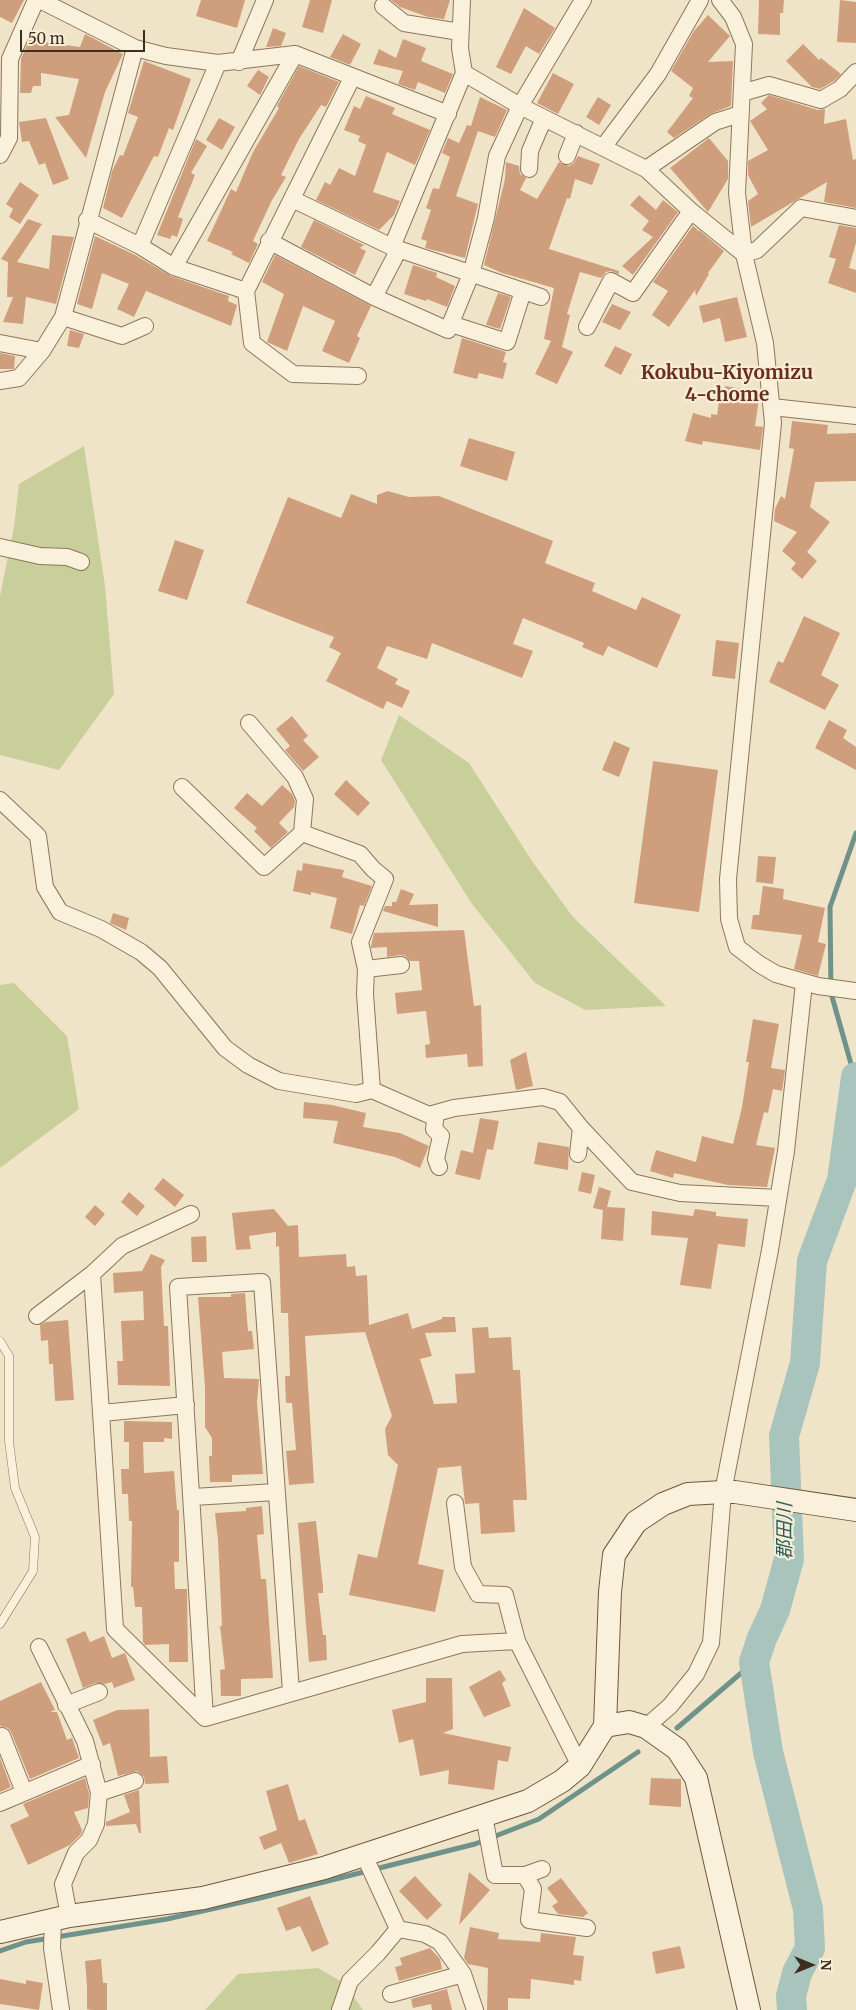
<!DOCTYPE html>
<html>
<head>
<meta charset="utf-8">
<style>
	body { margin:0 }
	#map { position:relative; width:856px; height:2010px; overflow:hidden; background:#f0e4c8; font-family:Merriweather,serif }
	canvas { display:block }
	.north { position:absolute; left:786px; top:1940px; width:50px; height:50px; -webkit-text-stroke:4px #f7eed8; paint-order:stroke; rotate:90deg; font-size:14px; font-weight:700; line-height:20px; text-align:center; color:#3d2e20 }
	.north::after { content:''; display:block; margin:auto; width:18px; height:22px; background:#3d2e20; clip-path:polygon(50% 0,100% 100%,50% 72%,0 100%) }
	.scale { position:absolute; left:20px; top:30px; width:125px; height:22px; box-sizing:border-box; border:2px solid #3d2e20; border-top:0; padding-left:6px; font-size:15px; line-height:18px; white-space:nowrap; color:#3d2e20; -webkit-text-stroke:4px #f7eed8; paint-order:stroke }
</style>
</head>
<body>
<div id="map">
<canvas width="856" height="2010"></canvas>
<div class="north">N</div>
<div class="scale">50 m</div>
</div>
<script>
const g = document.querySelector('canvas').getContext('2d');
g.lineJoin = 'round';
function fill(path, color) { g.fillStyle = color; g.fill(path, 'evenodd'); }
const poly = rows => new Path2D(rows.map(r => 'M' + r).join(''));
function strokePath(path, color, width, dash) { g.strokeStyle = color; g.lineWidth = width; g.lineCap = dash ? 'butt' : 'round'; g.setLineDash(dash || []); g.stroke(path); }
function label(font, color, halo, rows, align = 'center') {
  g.font = font + ' Merriweather,"Noto Sans JP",serif'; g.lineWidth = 4.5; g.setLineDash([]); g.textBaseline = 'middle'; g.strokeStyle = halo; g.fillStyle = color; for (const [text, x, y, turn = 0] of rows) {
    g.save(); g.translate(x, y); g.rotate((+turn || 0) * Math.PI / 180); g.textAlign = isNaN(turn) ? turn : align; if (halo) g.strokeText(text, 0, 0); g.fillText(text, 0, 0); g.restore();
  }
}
fill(poly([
	[84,446,105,586,114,694,59,770,0,755,0,596,14,527,19,484],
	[399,715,469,763,532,861,573,917,666,1006,585,1010,535,983,472,904,381,760],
	[14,983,67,1036,79,1109,0,1168,0,985],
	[318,1968,344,1983,363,2010,205,2010,238,1974]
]), '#c9cf9b');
strokePath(poly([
	[855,1078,831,993,830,907,856,833],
	[677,1728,754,1662],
	[0,1951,26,1942,167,1919,260,1898,475,1844,539,1819,638,1752]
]), '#6f938a', 5);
strokePath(poly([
	[792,2010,791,1996,797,1973,810,1948,808,1909,768,1752,754,1662,762,1638,775,1610,789,1559,784,1436,805,1363,812,1261,842,1180,856,1077]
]), '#a9c4bc', 30);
fill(poly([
	[0,0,24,0,12,23,0,17],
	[201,0,245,0,237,28,196,16],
	[310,0,332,0,323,33,302,27],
	[391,0,450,0,444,19,428,17,400,7],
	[759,0,784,0,783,13,780,13,780,35,758,34],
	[840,0,856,2,856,43,837,42],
	[524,8,555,28,539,54,526,46,511,74,496,67],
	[708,15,730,36,708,62,733,61,731,106,710,114,674,138,667,132,693,98,689,96,693,88,671,71,694,31],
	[273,28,286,33,281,46,266,47],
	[85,34,123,54,105,92,86,158,55,117,69,115,79,79,41,73,41,86,33,86,31,93,20,93,21,59,29,40,80,47],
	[343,34,361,44,350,65,330,57],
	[403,39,426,48,421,61,453,74,445,93,418,82,415,90,398,84,403,71,373,64,379,49,396,58],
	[803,44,819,60,821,58,841,74,834,81,820,89,812,87,786,61],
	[144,61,191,79,173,130,169,128,158,157,154,156,122,218,103,208,112,171,120,155,123,156,138,117,128,113],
	[299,66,339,82,326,107,321,105,299,139,281,175,286,177,271,202,253,241,258,244,249,263,231,254,233,252,207,241,231,189,236,192,253,152,279,108,277,106],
	[258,70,269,77,260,95,247,86],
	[553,73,574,84,558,114,537,103],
	[769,95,818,110,825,109,824,124,846,119,853,160,856,159,856,208,824,202,827,182,751,227,748,201,758,194,748,175,748,161,768,150,750,121,767,109,761,103],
	[366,96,395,108,392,114,430,130,415,165,387,152,373,192,400,201,394,215,379,230,316,200,325,182,330,185,339,168,355,176,366,145,358,141,360,136,344,130,354,106,360,109],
	[480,97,507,110,495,137,478,131,456,196,478,204,465,258,425,248,427,241,421,239,431,210,426,208,433,188,439,189,450,157,442,153,448,138,459,143,467,125,471,126],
	[598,97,611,105,599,125,586,117],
	[46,118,69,179,53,185,45,163,39,165,29,141,22,142,19,122],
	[219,118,235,127,222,150,206,140],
	[709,138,728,161,728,179,708,212,670,168],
	[196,139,207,146,191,173,195,175,178,217,183,219,177,237,172,235,170,239,157,235],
	[578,156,600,164,592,185,575,179,570,199,567,198,549,249,619,271,619,274,611,271,606,272,601,278,580,272,567,314,570,315,562,347,573,352,557,384,535,374,551,341,544,339,554,288,502,273,484,265,505,179,506,162,519,166,520,174,526,178,520,190,537,199,559,162,569,166,574,163],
	[20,182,39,195,20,224,9,217,13,209,6,204],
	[639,195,656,210,663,200,678,212,633,275,622,266,653,237,642,230,649,221,630,205],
	[28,219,42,224,17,262,49,269,52,235,74,237,56,304,26,297,23,324,3,322,13,297,7,297,8,262,1,259],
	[314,220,364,245,360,248,366,251,355,275,301,247],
	[839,225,856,228,856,243,849,268,856,270,856,293,828,283,836,259,829,257],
	[693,226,698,230,697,232,699,230,724,251,708,273,709,274,696,296,695,290,669,327,652,315,668,291,653,282],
	[95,236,135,255,171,276,229,296,228,301,237,305,231,326,146,291,134,317,117,309,129,284,102,273,92,309,77,304],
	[275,255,371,306,357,336,360,338,349,363,322,351,335,321,303,306,287,351,267,342,284,294,262,282],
	[413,265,437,273,436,277,455,286,447,307,427,299,426,301,404,294],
	[498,293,511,297,500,329,486,325],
	[737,297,747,337,725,342,720,318,703,323,699,306],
	[612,304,631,312,620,330,602,322],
	[70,330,84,334,79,348,67,346],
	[462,338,506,352,503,362,507,363,503,379,479,373,477,379,453,373],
	[615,346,632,354,621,375,604,366],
	[0,353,15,356,14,369,0,369],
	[725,386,760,392,755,426,763,427,760,450,703,441,702,445,685,441,693,413,711,418,711,414,717,415,719,401,723,402],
	[792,421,828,425,827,434,856,433,856,481,815,482,810,507,830,522,807,552,817,561,802,579,791,569,796,563,782,551,797,532,774,521,775,509,781,496,785,499,794,449,789,448],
	[469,438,515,452,507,481,460,466],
	[388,491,409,497,439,496,553,541,545,563,595,583,592,591,636,610,642,597,681,615,657,668,608,646,603,656,582,647,584,643,523,618,513,644,533,651,522,678,432,643,427,659,387,646,377,668,398,679,395,684,410,691,402,708,387,701,383,709,326,681,341,653,329,647,334,637,246,603,288,497,341,518,351,494,377,504,377,495],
	[175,540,204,550,187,600,158,591],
	[804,616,840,633,821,675,839,685,825,710,769,682,778,661,783,663],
	[716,640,739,643,735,679,712,676],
	[292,716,308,736,303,740,319,757,303,771,285,750,290,746,276,729],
	[829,720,847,730,843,738,856,747,856,770,815,748],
	[614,741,630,748,619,777,602,770],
	[653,761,718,770,699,912,634,903],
	[346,780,370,803,358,816,334,794],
	[282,785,292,794,295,801,294,807,279,823,288,832,271,848,254,831,257,828,234,808,247,793,262,806],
	[758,856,776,857,773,884,756,882],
	[303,863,344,870,342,877,372,886,364,906,360,905,352,934,330,928,337,898,311,892,311,895,293,891,297,870,302,871],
	[763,886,784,889,783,899,825,908,818,942,826,944,818,976,794,969,802,935,751,929,753,915,759,915],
	[401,889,414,894,409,905,438,904,438,927,383,911,385,906,392,906,392,902,396,902],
	[113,913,129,918,126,930,110,923],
	[464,930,474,1006,481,1005,483,1066,468,1067,467,1054,426,1058,425,1045,430,1044,426,1011,397,1014,395,993,422,990,419,961,410,961,405,956,400,955,387,957,387,947,371,948,371,946,374,933],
	[753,1019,779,1024,771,1068,785,1070,782,1091,773,1089,768,1113,764,1112,756,1145,775,1148,767,1187,728,1185,674,1173,673,1178,650,1171,656,1150,696,1162,702,1136,733,1144,742,1107,749,1062,746,1062],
	[526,1052,533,1086,516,1090,510,1060],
	[304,1102,332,1105,366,1113,363,1127,400,1133,429,1146,420,1168,395,1157,333,1143,338,1121,303,1118],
	[480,1118,499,1121,493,1150,487,1149,480,1180,455,1174,461,1150,473,1153],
	[538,1142,569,1147,568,1170,534,1164],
	[582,1172,595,1175,591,1194,578,1191],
	[163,1178,184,1195,175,1207,154,1189],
	[599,1187,611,1191,607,1207,625,1208,623,1241,601,1239,603,1210,593,1208],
	[129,1192,145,1206,137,1216,121,1202],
	[95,1205,105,1214,95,1226,85,1217],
	[274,1209,288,1226,298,1225,299,1257,346,1254,347,1267,355,1266,356,1276,367,1275,369,1325,408,1313,412,1329,442,1319,442,1317,455,1317,456,1332,425,1333,432,1356,420,1359,434,1404,457,1403,455,1374,475,1373,472,1328,488,1327,489,1338,511,1337,513,1370,520,1370,527,1500,513,1500,515,1532,481,1534,479,1503,465,1504,461,1466,438,1468,418,1564,444,1570,435,1612,349,1595,358,1554,377,1558,398,1465,388,1455,385,1429,392,1416,365,1332,305,1336,314,1483,289,1485,286,1451,296,1450,292,1403,286,1403,285,1376,290,1376,288,1313,281,1313,279,1246,276,1247,276,1232,249,1236,251,1249,236,1250,232,1213],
	[695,1209,716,1212,716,1216,748,1219,745,1247,718,1244,711,1289,680,1285,688,1238,651,1235,652,1211,693,1216],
	[206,1236,207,1262,192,1262,191,1237],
	[151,1254,165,1260,161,1267,164,1326,168,1326,170,1386,118,1385,117,1361,123,1361,121,1321,144,1320,143,1291,114,1293,113,1273,142,1271],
	[245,1293,248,1331,252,1331,254,1349,222,1352,224,1378,259,1379,257,1403,263,1474,232,1475,232,1482,210,1482,209,1456,212,1456,212,1438,205,1427,205,1387,198,1297,231,1297,231,1294],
	[68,1320,74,1400,55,1401,53,1364,49,1364,48,1340,41,1341,40,1325,46,1322],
	[124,1421,172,1422,172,1439,164,1438,164,1442,143,1442,144,1473,174,1471,177,1510,179,1510,179,1562,174,1562,175,1589,187,1589,188,1662,169,1662,169,1644,145,1645,143,1642,142,1607,135,1607,133,1587,131,1587,132,1521,129,1521,128,1494,122,1494,121,1469,129,1469,129,1442,124,1442],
	[262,1506,264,1534,257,1535,261,1579,266,1579,273,1678,241,1679,241,1696,221,1696,220,1670,225,1669,220,1626,222,1626,218,1540,215,1513,246,1511,246,1508],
	[316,1521,323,1587,323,1593,318,1593,323,1635,326,1635,327,1660,309,1662,298,1523],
	[85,1631,90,1642,104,1636,112,1658,125,1653,135,1680,114,1688,112,1682,105,1684,96,1683,83,1688,66,1639],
	[500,1670,506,1680,502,1683,511,1706,484,1717,469,1687],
	[426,1678,452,1678,453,1729,443,1733,511,1747,508,1762,498,1760,494,1790,448,1784,449,1770,420,1776,413,1739,399,1743,392,1710,426,1702],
	[41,1682,55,1710,50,1712,57,1712,67,1740,72,1738,79,1758,30,1779,11,1732,8,1728,0,1726,0,1701],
	[149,1709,150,1757,167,1756,169,1783,145,1784,144,1777,137,1771,118,1776,110,1743,103,1746,93,1720,117,1710],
	[0,1758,11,1787,0,1792],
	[85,1778,89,1794,88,1808,74,1812,82,1830,81,1834,70,1845,28,1865,10,1825,29,1816,23,1804],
	[651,1778,681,1779,681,1807,649,1805],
	[288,1784,299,1821,305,1819,318,1854,289,1863,281,1843,264,1850,259,1837,277,1830,266,1791],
	[139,1790,141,1833,139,1833,136,1824,106,1826,106,1822,130,1812,124,1795],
	[469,1872,490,1890,459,1925],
	[415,1876,442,1905,427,1920,399,1891],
	[561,1878,588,1913,583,1917,558,1914,552,1906,558,1902,547,1888],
	[310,1896,329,1944,312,1952,300,1926,286,1931,277,1908],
	[470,1927,499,1933,498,1939,540,1942,541,1933,576,1937,573,1955,584,1956,581,1981,574,1980,574,1985,531,1979,530,1999,508,1998,508,2010,487,2010,488,1968,468,1964,464,1958],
	[680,1946,685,1968,656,1974,652,1952],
	[430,1948,440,1959,442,1969,399,1981,395,1967,402,1965,400,1958],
	[101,1959,103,1983,107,1983,107,2010,91,2010,87,2009,87,1987,85,1961],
	[0,1979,26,1984,26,1980,43,1983,39,2010,0,2004],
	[447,1989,452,2010,432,2010,431,2004,413,2008,411,1999]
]), '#cf9f7d');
const lane = poly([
	[0,1341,9,1356,9,1441,15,1488,35,1537,33,1571,0,1624]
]);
const street = poly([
	[40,0,135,48,166,56,218,63,295,54,448,114],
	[462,0,460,48,464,73,520,106,646,169,691,211,744,254],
	[720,0,733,17,744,44,737,193,744,254,765,343,773,423,728,879,729,919,737,947,759,964,776,974,818,986,856,991],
	[383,6,404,23,460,32],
	[239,62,265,0],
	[742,93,769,85,821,100,840,89,856,72],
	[604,146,658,74,700,0],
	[0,155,9,138,10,59,36,0],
	[567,156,576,133],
	[529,169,530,151,544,118],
	[646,169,715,122,740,114],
	[292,199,392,247,464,73],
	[87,220,140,246,174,267,246,291,352,78],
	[269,241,374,297,448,330,471,274,486,218,497,156,520,106,583,0],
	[140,246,218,63],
	[392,247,541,297],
	[744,254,757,250,801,208,856,218],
	[174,267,295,54],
	[246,291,252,343,293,374,358,376],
	[374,297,399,249],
	[63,317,122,336,145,326],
	[451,324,507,342,523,291],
	[587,327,611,281,633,293,691,211],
	[0,343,42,351],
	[0,381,19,378,42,351,63,317,135,48],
	[772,407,856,416],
	[0,547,40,556,67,557,81,562],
	[249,723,295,777,305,799,302,833],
	[182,787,264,867,302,833,360,854,373,869,385,879,360,942,366,969,365,994,372,1090,429,1115,454,1108,543,1097,560,1102,581,1128],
	[0,800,38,836,45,887,60,912,101,929,141,952,160,968,225,1048,248,1065,279,1081,356,1094,372,1090],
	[366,969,401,965],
	[436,1113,434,1129,441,1136,436,1159,439,1167],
	[578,1154,581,1128,632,1182,680,1193,778,1198],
	[191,1214,122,1246,92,1274,115,1629,205,1718],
	[37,1316,92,1274],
	[102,1413,186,1405],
	[193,1497,276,1492],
	[455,1503,463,1567,478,1594,505,1595,517,1641],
	[39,1647,85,1741,99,1793,96,1824,89,1840,76,1853,63,1884,69,1916],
	[66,1705,99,1692],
	[205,1718,178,1287,262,1282,291,1692],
	[205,1718,462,1644,517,1641,580,1766],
	[646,1727,670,1706,696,1674,711,1643,723,1492,770,1250,786,1151,804,983],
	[2,1736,24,1792],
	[99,1793,135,1781],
	[0,1803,92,1764],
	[484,1816,495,1875,525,1875,542,1869],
	[364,1855,398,1929],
	[525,1875,533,1889,529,1920,587,1928],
	[53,1919,52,1948,61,2010],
	[398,1929,425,1934,440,1942,463,1974,475,2010],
	[391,1994,463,1974],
	[340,2010,350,1981,378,1953,398,1929]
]);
const secondary = poly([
	[605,1726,629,1722,646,1727,677,1749,696,1778,749,2010],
	[0,1932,69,1916,203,1898,324,1868,528,1801,562,1781,580,1766,605,1726,610,1592,614,1555,636,1522,663,1504,688,1494,723,1492,735,1492,856,1510]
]);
strokePath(lane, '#8d765c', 9);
strokePath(street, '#8d765c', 18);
strokePath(secondary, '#6f573f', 24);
strokePath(lane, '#faf1dc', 8);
strokePath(street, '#faf1dc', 16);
strokePath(secondary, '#faf1dc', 22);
label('bold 19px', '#6b2e1e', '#f7eed8', [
	["Kokubu-Kiyomizu",727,374],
	["4-chome",727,396]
]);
label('italic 19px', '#2f5d5a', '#f7eed8', [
	["郡田川",786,1531,-90]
]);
</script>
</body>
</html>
